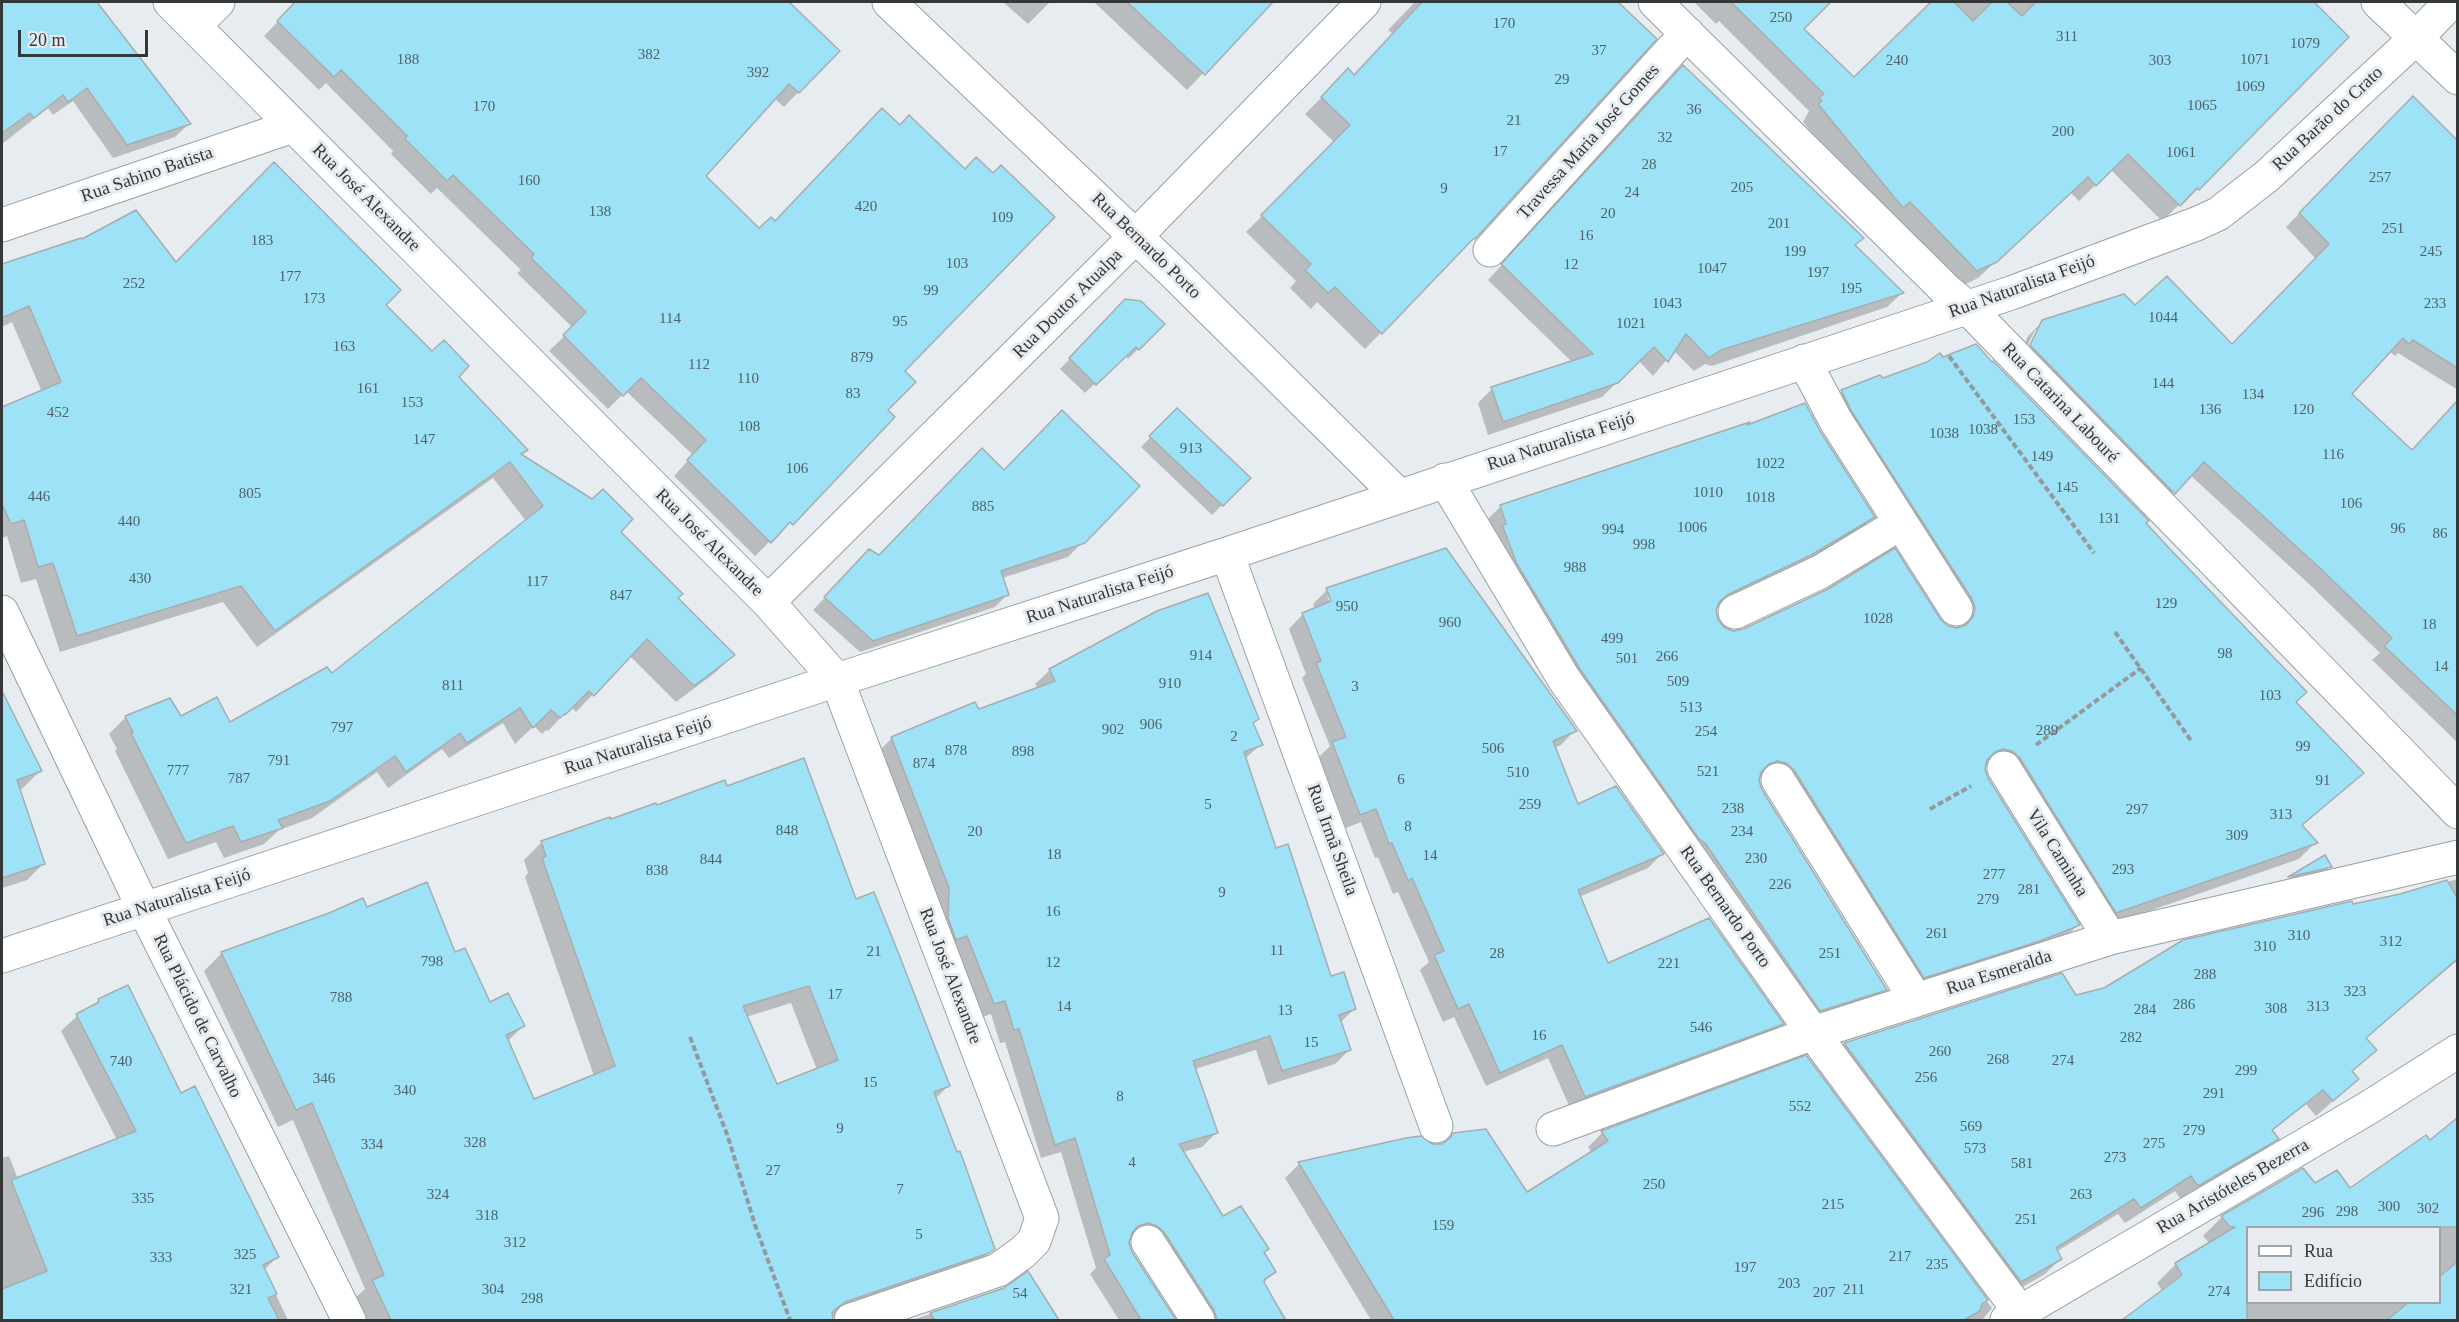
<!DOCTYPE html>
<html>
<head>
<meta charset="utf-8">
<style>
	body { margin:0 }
	#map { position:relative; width:2459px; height:1322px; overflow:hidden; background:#e6ecef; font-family:Georgia,serif }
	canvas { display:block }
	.frame { position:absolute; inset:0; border:3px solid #353838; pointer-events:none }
	.legend { position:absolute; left:2246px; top:1226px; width:195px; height:78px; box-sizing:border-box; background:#e6ecef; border:2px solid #9fa4a6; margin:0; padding:8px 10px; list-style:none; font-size:18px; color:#353838 }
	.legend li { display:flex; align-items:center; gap:12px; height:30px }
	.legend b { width:30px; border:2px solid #9fa4a6 }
	.scale { position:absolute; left:18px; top:30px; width:130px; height:27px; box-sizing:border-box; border:3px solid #353838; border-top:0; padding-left:8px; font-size:18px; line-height:21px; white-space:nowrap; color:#353838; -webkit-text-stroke:4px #e6ecef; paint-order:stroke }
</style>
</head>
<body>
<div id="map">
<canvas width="2459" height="1322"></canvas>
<div class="frame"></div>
<ul class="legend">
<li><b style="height:8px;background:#fff"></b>Rua</li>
<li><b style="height:16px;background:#9ee2f8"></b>Edifício</li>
</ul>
<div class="scale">20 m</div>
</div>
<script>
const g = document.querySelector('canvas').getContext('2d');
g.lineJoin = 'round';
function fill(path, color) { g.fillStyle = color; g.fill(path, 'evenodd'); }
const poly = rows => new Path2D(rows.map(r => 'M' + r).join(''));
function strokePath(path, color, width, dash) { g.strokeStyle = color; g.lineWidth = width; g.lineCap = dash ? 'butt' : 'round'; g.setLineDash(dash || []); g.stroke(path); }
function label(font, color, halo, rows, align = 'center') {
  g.font = font + ' Georgia,serif'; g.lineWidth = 6; g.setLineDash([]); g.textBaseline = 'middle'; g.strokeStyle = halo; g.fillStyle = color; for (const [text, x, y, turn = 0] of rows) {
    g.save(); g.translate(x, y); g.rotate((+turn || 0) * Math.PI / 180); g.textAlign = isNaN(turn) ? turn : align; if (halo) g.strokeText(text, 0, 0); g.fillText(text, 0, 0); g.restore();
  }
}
fill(poly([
	[2,2,95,2,189,124,175,137,113,158,73,101,53,115,48,108,2,144],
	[297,2,522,2,527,6,531,2,787,2,838,51,784,107,774,98,704,176,903,371,886,410,777,538,775,536,755,556,674,476,693,455,626,391,608,409,549,351,573,328,517,273,521,270,437,188,431,194,391,154,393,151,326,83,319,90,264,36],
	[1003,2,1050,2,1028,24],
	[1094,2,1267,2,1262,7,1264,9,1187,90],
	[1415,2,1615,2,1655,39,1474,238,1365,349,1317,302,1311,309,1290,288,1296,281,1246,232,1335,143,1305,114,1332,87,1354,76,1393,34,1388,30],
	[1694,2,1828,2,1801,29,1854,79,1934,2,2311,2,2347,37,2182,205,2180,204,2162,221,2111,170,2079,201,2070,192,1978,278,1960,287,1885,223,1803,122,1809,111,1719,21,1716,24],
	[1669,82,1862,238,1854,246,1902,293,1887,307,1712,366,1705,364,1694,371,1674,351,1653,376,1639,361,1602,397,1488,435,1478,403,1492,389,1572,362,1488,280],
	[2413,98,2439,141,2458,158,2458,390,2398,353,2395,356,2389,351,2349,395,2411,452,2458,403,2458,743,2372,660,2380,653,2309,584,2190,475,2160,506,2017,359,2028,336,2042,322,2135,307,2232,346,2316,259,2286,227],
	[2035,330,2038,330,2028,352,2025,351],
	[80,240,176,264,384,305,526,450,520,455,619,532,676,598,733,655,716,672,676,702,630,656,576,712,571,707,548,731,546,730,542,734,534,726,515,744,503,723,449,758,442,749,388,788,377,772,312,818,279,830,264,844,224,858,216,842,168,859,115,751,117,749,109,734,126,717,180,718,229,725,331,675,526,521,493,478,257,647,223,602,60,652,36,579,21,583,7,536,2,538,2,408,42,392,12,322,2,327,2,266],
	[1126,301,1163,324,1128,359,1125,355,1085,393,1060,369],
	[1880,377,2144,523,2295,702,2361,773,2302,826,2315,843,2299,859,2100,928,1995,767,1985,765,1987,779,2078,925,2062,941,1907,993,1769,779,1759,777,1761,791,1885,989,1869,1006,1804,1027,1484,523,1500,507,1745,425,1819,432,1873,517,1857,533,1793,572,1715,608,1717,621,1723,628,1733,632,1939,621,1947,627,1958,629,1956,616,1825,408,1842,391],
	[1177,410,1249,478,1212,515,1141,447],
	[1138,486,1068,557,1002,578,1007,595,995,607,860,652,813,610,870,551,879,557],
	[1327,590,1575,730,1561,745,1554,748,1577,806,1662,854,1648,868,1579,897,1607,965,1782,1024,1768,1038,1571,1110,1548,1058,1486,1086,1454,1017,1443,1022,1420,970,1429,962,1398,892,1393,894,1378,857,1375,858,1361,822,1346,828,1319,757,1330,746,1302,678,1306,674,1289,629,1303,614,1315,609,1313,604],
	[1327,596,1331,596,1333,609],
	[1158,612,1252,724,1261,744,1245,759,1275,849,1330,978,1354,1009,1340,1023,1349,1050,1335,1064,1268,1085,1256,1050,1195,1069,1216,1133,1202,1147,1183,1152,1222,1218,1262,1253,1274,1272,1264,1282,1287,1320,1198,1320,1143,1239,1133,1237,1129,1238,1128,1242,1131,1252,1174,1320,1119,1320,1090,1274,1096,1268,1061,1152,1041,1158,1005,1042,1000,1043,991,1014,980,1018,878,752,892,738,979,711,1038,689,1035,684,1050,670],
	[25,741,40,771,23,788,19,789,44,863,27,880,2,888,2,749],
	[726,788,855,901,948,1086,935,1099,993,1249,970,1271,825,1320,365,1320,354,1299,365,1289,293,1120,278,1127,204,971,222,953,366,909,454,953,489,1004,523,1026,507,1042,534,1101,594,1076,525,877,528,873,524,860,542,842],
	[791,1003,817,1070,776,1086,746,1017],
	[2325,857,2330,867,2311,887,2271,896,2289,879],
	[2458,879,2458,960,2365,1039,2375,1050,2351,1073,2357,1079,2341,1094,2316,1116,2306,1104,2271,1132,2277,1138,2261,1154,2182,1201,2175,1191,2125,1223,2118,1214,2056,1252,2060,1259,2045,1274,2005,1297,1829,1060,1844,1044,2061,975,2075,996,2105,989,2352,905,2401,895],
	[99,1000,180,1095,277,1257,264,1270,288,1320,2,1320,2,1158,9,1156,18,1179,117,1140,61,1031,77,1016,90,1009],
	[1806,1057,1992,1308,1982,1320,1371,1320,1285,1178,1299,1164,1406,1139,1432,1146,1442,1145,1454,1134,1526,1194,1592,1153,1588,1147,1602,1133],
	[2458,1120,2458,1320,2120,1320,2124,1318,2126,1320,2163,1292,2157,1283,2176,1264,2210,1244,2203,1236,2222,1217,2302,1170,2315,1185,2350,1190,2430,1142],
	[2248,1228,2440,1228,2440,1302,2248,1302],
	[1028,1273,1057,1320,912,1320,1005,1289]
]), '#0003');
const building = poly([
	[2,2,97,2,191,124,127,145,87,88,68,102,63,95,34,118,30,113,2,133,2,2],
	[295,2,789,2,840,51,799,93,789,84,706,176,759,228,771,217,775,221,882,108,900,125,909,115,965,169,976,157,993,173,1001,165,1055,217,905,371,916,382,888,410,895,417,793,525,790,522,771,543,687,460,706,440,641,378,623,396,563,335,586,312,531,258,534,254,453,175,447,181,405,139,407,136,341,70,334,77,277,21,295,2],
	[1127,2,1273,2,1205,75,1127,2],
	[1422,2,1618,2,1657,39,1475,239,1474,238,1382,334,1335,287,1328,293,1305,270,1311,264,1261,215,1350,125,1321,97,1348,68,1354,75,1422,2],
	[1731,2,1831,2,1804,29,1854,77,1931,2,1954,2,1973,21,1992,2,2007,2,2022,16,2036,2,2314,2,2349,37,2199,190,2197,188,2180,206,2128,154,2096,186,2088,177,1997,262,1977,271,1910,202,1903,208,1818,104,1822,101,1819,98,1824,94,1731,2],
	[1683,65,1864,238,1855,245,1904,293,1721,350,1709,358,1686,334,1668,362,1654,347,1618,383,1503,422,1491,387,1593,354,1501,264,1683,65],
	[2413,96,2457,140,2457,368,2413,340,2409,344,2403,338,2352,394,2412,450,2457,401,2457,715,2384,646,2392,638,2323,571,2204,462,2175,494,2030,345,2042,320,2124,294,2135,305,2167,276,2232,344,2329,244,2299,213,2413,96],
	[274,162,401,290,386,305,432,351,444,340,469,366,459,377,528,450,521,454,592,499,603,489,633,519,621,532,683,594,678,598,735,655,694,686,647,639,594,696,589,691,565,715,564,714,560,718,551,710,533,728,520,708,467,743,460,733,406,772,395,756,330,801,278,820,283,828,241,842,233,826,186,843,131,733,133,732,125,716,170,698,181,716,217,697,230,722,327,667,332,673,543,506,510,462,275,631,241,586,77,636,53,563,38,567,24,520,11,524,2,504,2,407,61,382,29,306,2,318,2,264,81,238,82,239,136,210,176,262,274,162],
	[1125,299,1141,301,1165,324,1139,350,1136,347,1096,385,1069,358,1125,299],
	[1976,344,1992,362,1993,361,2149,521,2146,523,2169,548,2307,692,2296,702,2364,773,2302,825,2318,843,2116,913,2020,758,2012,751,2003,749,1995,752,1987,760,1985,769,1988,778,2080,925,2040,941,1924,978,1794,770,1786,763,1777,761,1769,764,1761,772,1759,781,1762,790,1887,990,1820,1011,1705,843,1699,839,1580,669,1517,564,1502,525,1506,524,1500,505,1750,422,1747,425,1805,403,1820,431,1875,517,1811,555,1727,595,1719,602,1716,610,1718,620,1724,627,1733,631,1743,629,1828,589,1895,548,1941,620,1948,626,1957,628,1966,625,1973,617,1975,608,1972,599,1852,412,1841,390,1880,375,1883,378,1927,362,1940,353,1943,357,1976,344],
	[1177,408,1251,478,1223,506,1149,436,1177,408],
	[1062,410,1140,486,1085,543,1001,571,1009,595,873,641,824,597,869,549,879,555,982,448,1004,470,1062,410],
	[1446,548,1577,731,1553,741,1578,804,1616,786,1664,854,1578,890,1608,963,1709,918,1784,1024,1585,1097,1562,1045,1500,1073,1469,1004,1458,1009,1434,955,1444,951,1412,878,1408,881,1392,843,1389,844,1376,809,1360,815,1332,742,1346,737,1316,663,1321,661,1302,613,1331,601,1326,588,1446,548],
	[1208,593,1259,719,1253,723,1263,745,1244,752,1276,848,1288,844,1331,976,1344,972,1356,1009,1339,1015,1351,1050,1282,1071,1270,1036,1193,1061,1218,1133,1179,1144,1223,1216,1241,1206,1269,1249,1264,1252,1276,1272,1265,1279,1264,1282,1285,1320,1217,1320,1214,1310,1164,1232,1157,1226,1148,1223,1138,1226,1132,1233,1129,1243,1132,1252,1176,1320,1141,1320,1104,1259,1110,1255,1075,1138,1055,1145,1019,1029,1014,1030,1005,1001,994,1004,967,936,956,940,948,918,949,888,891,737,975,702,979,709,1055,681,1049,669,1157,611,1208,593],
	[2,691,42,771,17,780,45,864,2,878,2,691],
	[804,758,856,899,874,892,900,957,950,1086,934,1092,957,1152,960,1151,995,1249,989,1253,845,1302,832,1312,833,1320,391,1320,372,1280,384,1275,312,1103,296,1110,221,952,329,913,363,898,367,907,427,882,455,952,465,948,490,1002,508,993,525,1026,506,1035,534,1099,615,1066,542,858,546,856,541,841,610,817,611,819,656,803,657,805,725,780,727,786,804,758],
	[809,986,838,1060,777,1084,743,1006,809,986],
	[2325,855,2332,867,2288,877,2325,855],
	[2447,880,2457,898,2457,959,2366,1038,2377,1050,2352,1071,2359,1079,2333,1101,2323,1090,2272,1130,2279,1139,2198,1186,2191,1176,2141,1208,2134,1199,2056,1248,2062,1259,2021,1282,1844,1043,2062,973,2076,995,2104,988,2183,940,2352,901,2353,904,2400,894,2447,880],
	[128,985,181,1093,195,1086,279,1257,263,1265,277,1294,268,1298,279,1320,2,1320,2,1289,47,1271,11,1180,136,1131,76,1014,99,1002,98,999,128,985],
	[1806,1055,1988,1300,1982,1304,1980,1311,1964,1320,1394,1320,1298,1162,1406,1138,1421,1136,1432,1144,1442,1144,1450,1138,1453,1133,1486,1129,1527,1192,1608,1141,1601,1131,1806,1055],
	[2457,1118,2457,1227,2247,1227,2247,1320,2122,1320,2182,1275,2175,1263,2235,1227,2230,1227,2221,1216,2303,1168,2315,1183,2337,1170,2350,1188,2426,1135,2430,1140,2457,1118],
	[2457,1262,2457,1320,2387,1320,2409,1302,2439,1302,2439,1277,2457,1262],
	[1028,1271,1059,1320,935,1320,930,1313,1004,1288,1028,1271]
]);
fill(building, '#9ee2f8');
strokePath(building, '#a7adaf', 1.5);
const minor = poly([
	[170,2,768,602,837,680,1042,1218,1034,1241,1023,1252,998,1270,851,1320],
	[889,2,1174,273,1398,495],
	[1655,2,1946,290,1967,307,2458,812],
	[2378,2,2458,78],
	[195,25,218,2],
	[2,225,293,126],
	[1490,250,1687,33],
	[1804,361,1836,421,1956,609],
	[1445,480,1564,679,1813,1033,2026,1320],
	[1227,554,1436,1126],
	[768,602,1136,236,1364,2],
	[2,612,144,909,349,1320],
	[1735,612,1820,572,1901,523],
	[2004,768,2110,938],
	[1778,780,1916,1000],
	[2,956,837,680,1227,554,2011,293,2196,224,2218,214,2267,176,2416,38,2451,2],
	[1553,1129,1813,1033,2110,938,2458,857],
	[1148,1242,1198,1320],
	[2007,1320,2368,1108,2458,1051]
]);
strokePath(minor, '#99a0a2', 35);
strokePath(poly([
	[1949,356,2094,553],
	[2115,632,2192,742],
	[2036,745,2141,668],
	[1930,809,1971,786],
	[690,1037,728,1137,755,1225,790,1320]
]), '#94999a', 4, [6, 3]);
strokePath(minor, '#fff', 33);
label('15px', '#4f6268', null, [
	["250",1781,18],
	["170",1504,24],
	["311",2067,37],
	["1079",2305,44],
	["37",1599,51],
	["382",649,55],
	["188",408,60],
	["1071",2255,60],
	["240",1897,61],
	["303",2160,61],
	["392",758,73],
	["29",1562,80],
	["1069",2250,87],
	["1065",2202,106],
	["170",484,107],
	["36",1694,110],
	["21",1514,121],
	["200",2063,132],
	["32",1665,138],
	["17",1500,152],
	["1061",2181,153],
	["28",1649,165],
	["257",2380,178],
	["160",529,181],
	["205",1742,188],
	["9",1444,189],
	["24",1632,193],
	["420",866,207],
	["138",600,212],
	["20",1608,214],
	["109",1002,218],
	["201",1779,224],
	["251",2393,229],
	["16",1586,236],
	["183",262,241],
	["199",1795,252],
	["245",2431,252],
	["103",957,264],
	["12",1571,265],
	["1047",1712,269],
	["197",1818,273],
	["177",290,277],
	["252",134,284],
	["195",1851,289],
	["99",931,291],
	["173",314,299],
	["1043",1667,304],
	["233",2435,304],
	["1044",2163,318],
	["114",670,319],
	["95",900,322],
	["1021",1631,324],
	["163",344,347],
	["879",862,358],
	["112",699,365],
	["110",748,379],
	["144",2163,384],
	["161",368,389],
	["83",853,394],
	["134",2253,395],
	["153",412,403],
	["136",2210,410],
	["120",2303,410],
	["452",58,413],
	["153",2024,420],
	["108",749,427],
	["1038",1983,430],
	["1038",1944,434],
	["147",424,440],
	["913",1191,449],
	["116",2333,455],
	["149",2042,457],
	["1022",1770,464],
	["106",797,469],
	["145",2067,488],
	["1010",1708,493],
	["805",250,494],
	["446",39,497],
	["1018",1760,498],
	["106",2351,504],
	["885",983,507],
	["131",2109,519],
	["440",129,522],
	["1006",1692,528],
	["96",2398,529],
	["994",1613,530],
	["86",2440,534],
	["998",1644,545],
	["988",1575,568],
	["430",140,579],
	["117",537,582],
	["847",621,596],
	["129",2166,604],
	["950",1347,607],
	["1028",1878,619],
	["960",1450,623],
	["18",2429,625],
	["499",1612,639],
	["98",2225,654],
	["914",1201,656],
	["266",1667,657],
	["501",1627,659],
	["14",2441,667],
	["509",1678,682],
	["910",1170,684],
	["811",453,686],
	["3",1355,687],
	["103",2270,696],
	["513",1691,708],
	["906",1151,725],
	["797",342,728],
	["902",1113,730],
	["289",2047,731],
	["254",1706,732],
	["2",1234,737],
	["99",2303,747],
	["506",1493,749],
	["878",956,751],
	["898",1023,752],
	["791",279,761],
	["874",924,764],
	["777",178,771],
	["521",1708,772],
	["510",1518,773],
	["787",239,779],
	["6",1401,780],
	["91",2323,781],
	["5",1208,805],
	["259",1530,805],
	["238",1733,809],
	["297",2137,810],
	["313",2281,815],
	["8",1408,827],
	["848",787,831],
	["20",975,832],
	["234",1742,832],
	["309",2237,836],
	["18",1054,855],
	["14",1430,856],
	["230",1756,859],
	["844",711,860],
	["293",2123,870],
	["838",657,871],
	["277",1994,875],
	["226",1780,885],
	["281",2029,890],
	["9",1222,893],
	["279",1988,900],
	["16",1053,912],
	["261",1937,934],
	["310",2299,936],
	["312",2391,942],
	["310",2265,947],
	["11",1277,951],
	["21",874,952],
	["28",1497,954],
	["251",1830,954],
	["798",432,962],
	["12",1053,963],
	["221",1669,964],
	["288",2205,975],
	["323",2355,992],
	["17",835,995],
	["788",341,998],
	["286",2184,1005],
	["14",1064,1007],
	["313",2318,1007],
	["308",2276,1009],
	["284",2145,1010],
	["13",1285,1011],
	["546",1701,1028],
	["16",1539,1036],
	["282",2131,1038],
	["15",1311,1043],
	["260",1940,1052],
	["268",1998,1060],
	["274",2063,1061],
	["740",121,1062],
	["299",2246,1071],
	["256",1926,1078],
	["346",324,1079],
	["15",870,1083],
	["340",405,1091],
	["291",2214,1094],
	["8",1120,1097],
	["552",1800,1107],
	["569",1971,1127],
	["9",840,1129],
	["279",2194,1131],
	["328",475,1143],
	["275",2154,1144],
	["334",372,1145],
	["573",1975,1149],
	["273",2115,1158],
	["4",1132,1163],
	["581",2022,1164],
	["27",773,1171],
	["250",1654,1185],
	["7",900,1190],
	["324",438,1195],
	["263",2081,1195],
	["335",143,1199],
	["215",1833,1205],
	["300",2389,1207],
	["302",2428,1209],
	["298",2347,1212],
	["296",2313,1213],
	["318",487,1216],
	["251",2026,1220],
	["159",1443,1226],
	["5",919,1235],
	["312",515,1243],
	["325",245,1255],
	["217",1900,1257],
	["333",161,1258],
	["235",1937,1265],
	["197",1745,1268],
	["203",1789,1284],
	["321",241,1290],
	["304",493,1290],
	["211",1854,1290],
	["274",2219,1292],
	["207",1824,1293],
	["54",1020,1294],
	["298",532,1299]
]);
label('18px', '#353838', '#e6ecef', [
	["Rua Barão do Crato",2328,119,-43],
	["Travessa Maria José Gomes",1589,142,-48],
	["Rua Sabino Batista",147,175,-19],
	["Rua José Alexandre",366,198,45],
	["Rua Bernardo Porto",1146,246,44],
	["Rua Naturalista Feijó",2022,287,-20],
	["Rua Doutor Atualpa",1068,304,-45],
	["Rua Catarina Labouré",2060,403,46],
	["Rua Naturalista Feijó",1561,442,-18],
	["Rua José Alexandre",709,543,45],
	["Rua Naturalista Feijó",1100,595,-18],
	["Rua Naturalista Feijó",638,746,-18],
	["Rua Irmã Sheila",1332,840,70],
	["Vila Caminha",2057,853,58],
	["Rua Naturalista Feijó",177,898,-18],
	["Rua Bernardo Porto",1725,907,55],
	["Rua Esmeralda",1999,973,-18],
	["Rua José Alexandre",950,976,69],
	["Rua Plácido de Carvalho",197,1016,64],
	["Rua Aristóteles Bezerra",2233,1187,-30]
]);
</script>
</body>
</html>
